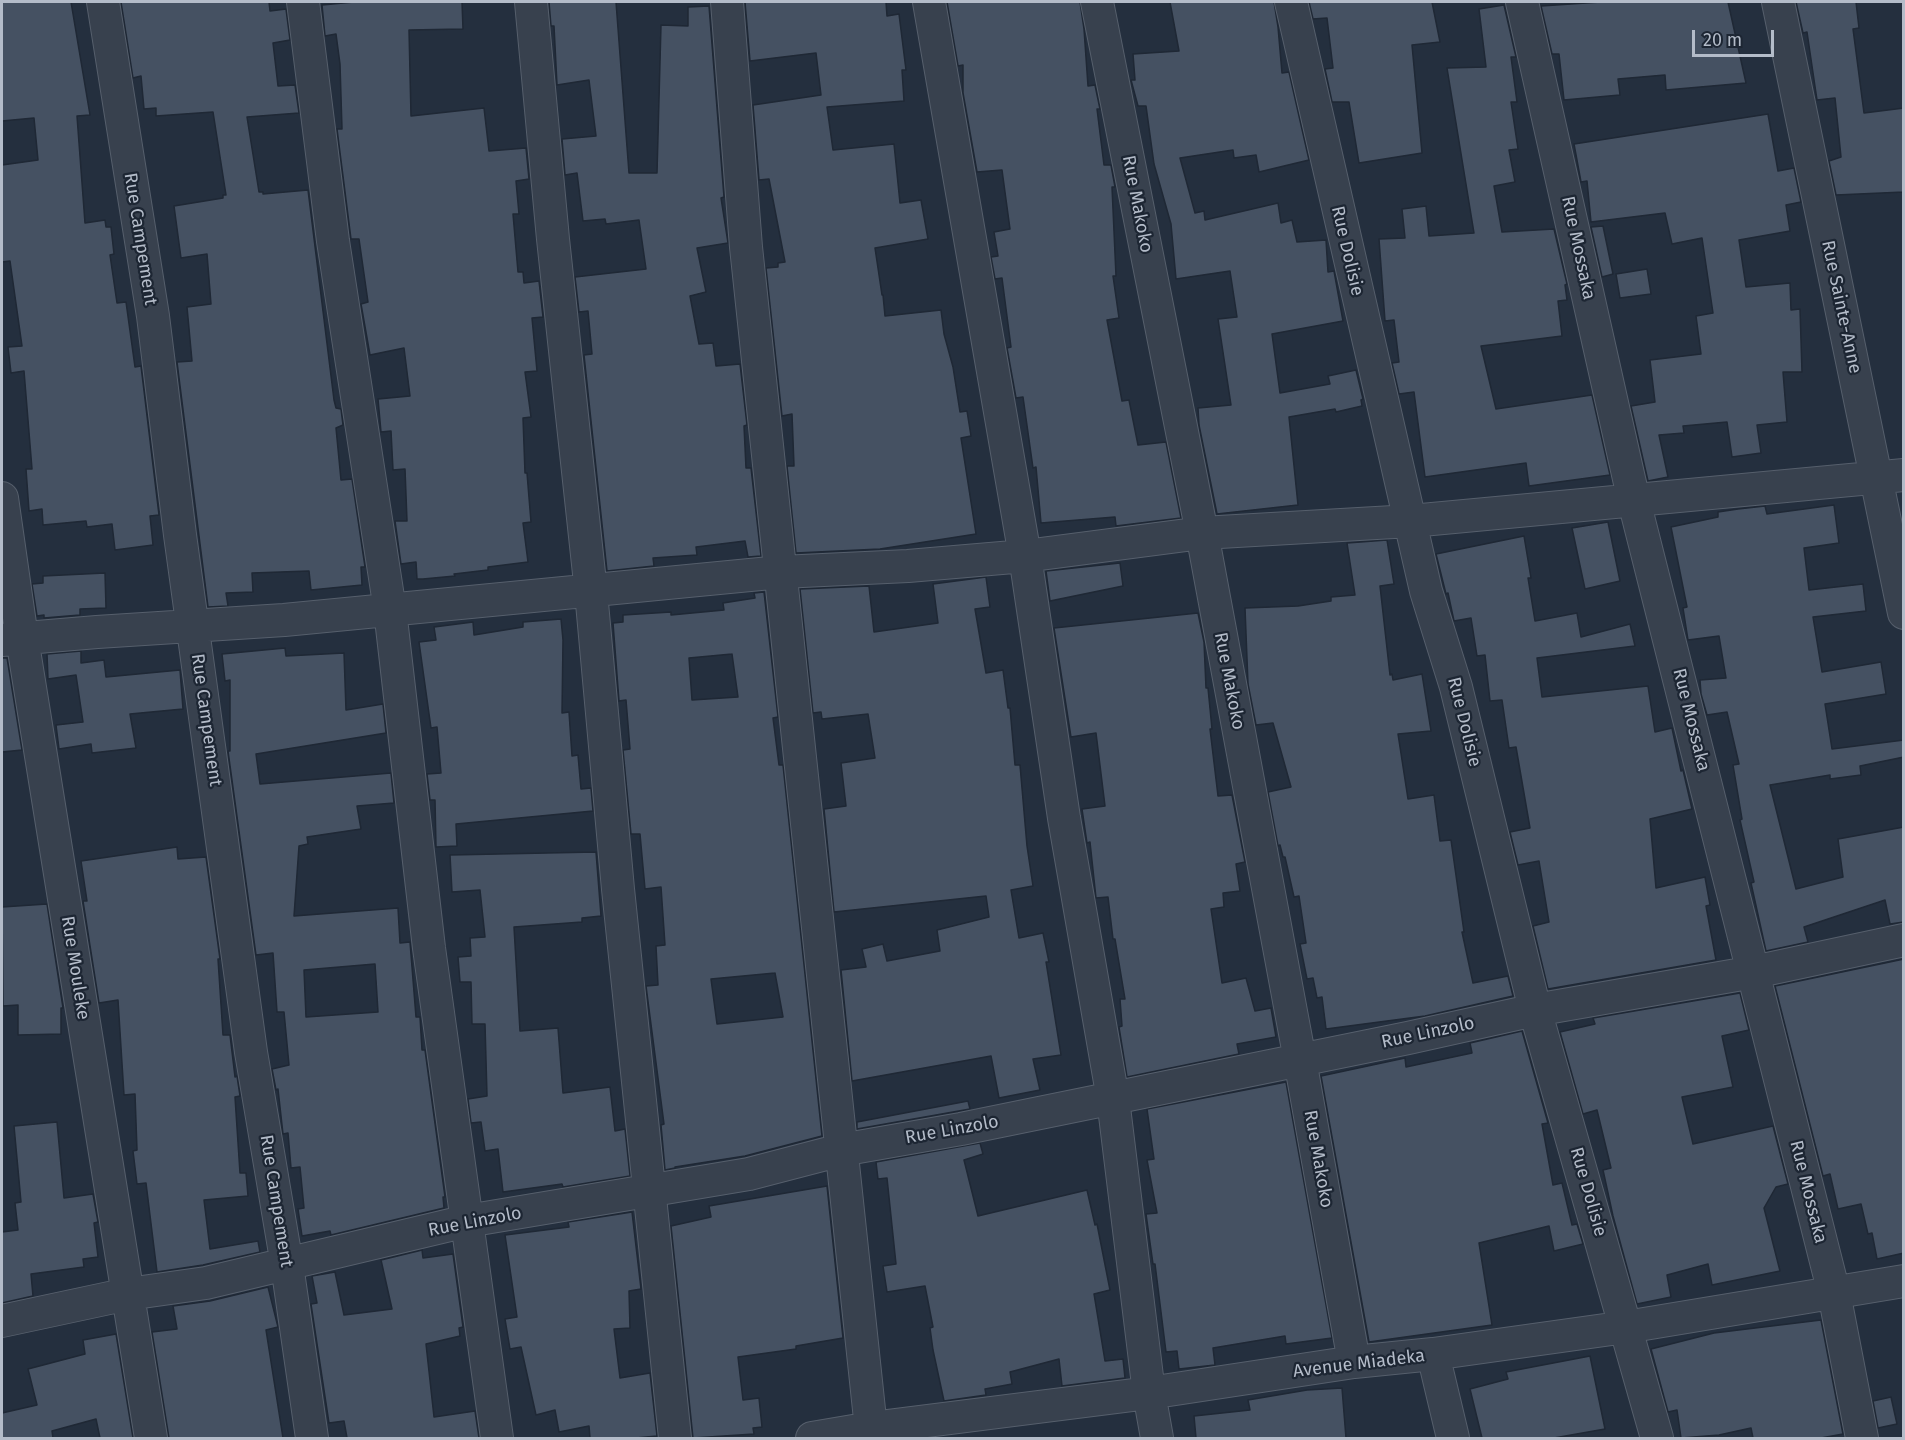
<!DOCTYPE html>
<html>
<head>
<meta charset="utf-8">
<style>
	body { margin:0 }
	#map { position:relative; width:1905px; height:1440px; overflow:hidden; background:#242f3e; font-family:"Fira Sans",sans-serif }
	canvas { display:block }
	.frame { position:absolute; inset:0; border:3px solid #b4bcc9; pointer-events:none }
	.scale { position:absolute; left:1692px; top:30px; width:82px; height:27px; box-sizing:border-box; border:3px solid #b4bcc9; border-top:0; padding-left:8px; font-size:18px; line-height:21px; white-space:nowrap; color:#b4bcc9; -webkit-text-stroke:4px #1d2633; paint-order:stroke }
</style>
</head>
<body>
<div id="map">
<canvas width="1905" height="1440"></canvas>
<div class="frame"></div>
<div class="scale">20 m</div>
</div>
<script>
const g = document.querySelector('canvas').getContext('2d');
g.lineJoin = 'round';
function fill(path, color) { g.fillStyle = color; g.fill(path, 'evenodd'); }
const poly = rows => new Path2D(rows.map(r => 'M' + r).join(''));
function strokePath(path, color, width, dash) { g.strokeStyle = color; g.lineWidth = width; g.lineCap = dash ? 'butt' : 'round'; g.setLineDash(dash || []); g.stroke(path); }
function label(font, color, halo, rows, align = 'center') {
  g.font = font + ' "Fira Sans",sans-serif'; g.lineWidth = 4.5; g.setLineDash([]); g.textBaseline = 'middle'; g.strokeStyle = halo; g.fillStyle = color; for (const [text, x, y, turn = 0] of rows) {
    g.save(); g.translate(x, y); g.rotate((+turn || 0) * Math.PI / 180); g.textAlign = isNaN(turn) ? turn : align; if (halo) g.strokeText(text, 0, 0); g.fillText(text, 0, 0); g.restore();
  }
}
const building = poly([
	[2,2,71,2,90,115,77,116,85,223,105,220,106,227,111,227,114,254,110,255,117,303,126,302,135,367,141,366,159,515,150,516,153,545,115,550,112,524,87,527,86,521,43,525,42,509,29,511,26,469,32,469,24,371,11,373,8,347,22,346,10,261,2,262,2,165,38,160,34,118,2,121,2,2],
	[121,2,269,2,270,11,286,9,290,40,273,43,278,86,295,85,299,113,247,117,259,192,263,192,263,194,308,190,334,400,336,408,341,409,343,425,336,428,341,480,352,479,365,567,361,567,362,585,311,590,309,571,252,573,253,592,226,593,228,606,208,607,177,362,192,361,187,307,211,304,207,254,181,258,174,206,223,198,223,195,226,195,213,112,156,116,156,108,144,109,141,76,133,78,121,2],
	[354,2,462,2,463,29,409,30,411,116,484,108,489,151,526,148,529,179,516,181,519,214,513,214,518,272,523,272,524,283,539,281,543,317,532,318,537,371,525,372,531,417,523,418,525,473,527,473,531,522,523,523,528,562,488,567,488,570,454,574,455,576,423,579,417,579,416,562,401,564,395,521,407,521,405,469,393,470,391,431,381,432,378,399,410,396,404,348,370,355,361,304,368,302,359,239,351,239,337,129,342,129,340,64,336,34,325,36,322,5,354,2],
	[549,2,616,2,629,173,657,173,661,25,688,26,688,7,709,6,724,197,721,198,728,243,697,248,706,292,690,296,699,344,713,343,716,366,740,364,747,425,744,426,746,468,751,468,761,556,748,557,745,541,696,547,697,555,653,558,654,566,607,571,584,355,592,354,588,311,579,312,575,277,646,269,639,220,606,224,605,219,583,221,577,173,565,175,562,139,596,136,589,80,557,85,554,26,551,26,549,2],
	[745,2,886,2,887,16,899,14,906,70,902,70,904,101,827,107,833,150,894,144,900,203,921,200,928,239,875,248,882,295,883,295,885,316,941,310,944,334,953,367,960,412,967,411,971,436,961,438,976,534,880,549,796,553,787,466,794,466,792,414,782,416,766,268,778,267,778,263,785,262,769,179,759,180,753,105,821,95,816,53,750,61,745,2],
	[947,2,1080,2,1084,29,1088,86,1095,85,1100,109,1097,109,1104,165,1111,165,1115,187,1112,187,1116,276,1113,276,1119,318,1107,320,1122,401,1129,400,1138,445,1166,442,1181,518,1116,526,1115,517,1041,523,1036,467,1033,468,1023,397,1016,398,1007,348,1011,347,1002,278,995,279,991,257,998,256,994,232,1010,229,1002,170,977,172,963,93,963,65,958,66,947,2],
	[1170,2,1274,2,1278,27,1282,73,1289,72,1309,160,1259,172,1256,155,1234,158,1233,150,1180,158,1195,213,1204,211,1205,220,1278,203,1281,223,1292,220,1297,242,1326,240,1328,272,1334,271,1343,321,1272,334,1280,393,1330,384,1328,376,1356,370,1363,399,1361,400,1362,406,1336,412,1335,409,1289,417,1298,505,1217,514,1199,425,1198,408,1231,405,1218,319,1237,317,1230,271,1176,279,1171,224,1154,164,1146,106,1138,106,1131,80,1135,80,1133,54,1179,51,1170,2],
	[1309,2,1432,2,1440,42,1412,45,1422,153,1359,163,1349,102,1332,102,1325,69,1333,68,1327,18,1313,19,1309,2],
	[1601,2,1728,2,1746,83,1666,90,1665,75,1618,79,1620,95,1564,100,1559,54,1552,54,1541,6,1601,2],
	[1796,2,1856,2,1859,28,1853,29,1864,113,1904,108,1904,192,1836,195,1829,161,1841,157,1835,98,1817,100,1807,32,1803,33,1796,2],
	[1504,5,1516,57,1511,57,1517,102,1511,102,1518,149,1509,150,1515,182,1494,186,1502,232,1554,229,1567,284,1565,285,1567,300,1558,301,1562,336,1481,346,1496,409,1592,395,1610,475,1529,486,1526,463,1425,477,1414,392,1399,394,1392,363,1399,362,1394,320,1385,321,1379,239,1405,238,1402,209,1426,206,1429,236,1474,233,1447,68,1486,67,1479,9,1504,5],
	[1768,114,1778,171,1794,168,1801,202,1786,205,1790,231,1739,240,1746,287,1790,283,1791,310,1800,309,1802,372,1783,372,1787,422,1757,425,1761,453,1732,457,1727,422,1683,426,1684,433,1659,435,1668,477,1648,481,1631,406,1655,402,1650,360,1701,354,1696,316,1713,313,1702,238,1672,244,1665,213,1591,222,1587,181,1581,182,1574,144,1768,114],
	[1603,226,1613,274,1602,277,1591,227,1603,226],
	[1647,269,1651,294,1620,298,1616,274,1647,269],
	[1834,505,1839,543,1804,548,1809,590,1863,584,1866,611,1813,617,1822,672,1881,662,1886,694,1825,704,1832,749,1904,740,1904,757,1860,766,1861,775,1830,779,1830,775,1770,785,1796,889,1843,877,1838,839,1904,827,1904,922,1890,924,1885,900,1804,927,1808,942,1766,951,1751,883,1754,882,1740,820,1742,819,1733,765,1739,764,1727,712,1707,715,1701,694,1700,680,1726,678,1719,636,1688,640,1683,608,1687,607,1671,527,1718,517,1718,512,1738,509,1765,506,1767,514,1834,505],
	[1608,522,1620,581,1585,589,1572,528,1608,522],
	[1524,536,1531,578,1528,578,1535,621,1577,613,1581,637,1630,624,1635,646,1537,658,1542,697,1648,686,1655,732,1672,728,1681,771,1683,770,1692,809,1650,819,1656,888,1705,877,1710,905,1706,906,1716,960,1548,989,1533,926,1549,922,1539,861,1518,865,1510,832,1530,828,1516,747,1509,748,1502,700,1490,701,1485,655,1477,656,1471,618,1454,621,1448,593,1446,594,1436,554,1524,536],
	[1387,540,1394,584,1380,586,1390,675,1392,674,1393,680,1422,674,1431,731,1398,734,1408,799,1434,795,1440,841,1451,840,1464,932,1462,932,1473,983,1508,976,1513,996,1425,1016,1326,1029,1322,997,1317,998,1313,978,1307,979,1300,944,1306,943,1299,896,1294,897,1285,857,1283,857,1280,845,1278,846,1268,792,1291,787,1273,723,1256,725,1248,684,1245,608,1298,606,1331,601,1331,597,1355,595,1347,543,1387,540],
	[1120,563,1123,586,1050,601,1046,571,1120,563],
	[105,573,106,608,80,609,80,615,44,618,44,615,37,616,32,584,43,583,43,576,105,573],
	[986,577,990,607,975,609,986,673,1003,670,1008,708,1010,708,1015,765,1020,765,1027,846,1033,886,1011,890,1019,938,1043,933,1049,962,1046,962,1061,1055,1033,1059,1040,1090,999,1098,991,1056,852,1081,841,970,866,967,862,949,883,944,887,961,940,951,937,930,989,917,986,896,834,912,824,809,846,806,841,763,875,758,868,714,822,719,821,712,813,713,800,589,869,586,874,632,938,623,933,584,986,577],
	[764,592,778,717,773,718,779,765,783,765,822,1136,745,1156,675,1167,675,1168,665,1170,661,1125,664,1124,646,986,658,985,656,946,665,945,661,887,645,889,640,834,631,834,623,750,630,749,626,700,619,701,613,623,623,622,623,615,671,612,671,615,724,610,723,603,755,598,754,593,764,592],
	[732,654,738,697,692,700,689,658,732,654],
	[775,973,783,1017,717,1024,711,979,775,973],
	[1198,613,1204,642,1206,688,1208,688,1212,729,1210,729,1218,796,1232,795,1245,862,1236,864,1240,891,1223,893,1224,907,1211,909,1222,983,1246,978,1255,1011,1271,1008,1276,1037,1237,1044,1239,1054,1127,1077,1119,1027,1122,1026,1120,999,1125,999,1115,939,1113,939,1108,897,1096,898,1090,842,1087,843,1082,809,1105,806,1096,733,1071,737,1054,628,1198,613],
	[561,619,563,640,562,713,569,712,572,756,578,755,581,789,591,788,593,811,456,824,457,846,436,847,435,800,430,800,427,774,441,773,437,727,431,728,419,642,436,640,434,627,473,622,474,635,523,627,523,622,561,619],
	[285,648,286,656,344,653,346,710,383,704,386,733,256,754,260,784,391,773,394,803,357,806,361,829,307,837,308,844,299,846,294,916,398,908,400,943,410,942,416,1017,420,1017,422,1050,425,1050,445,1197,443,1197,444,1208,331,1235,330,1231,302,1236,298,1209,304,1208,300,1167,291,1168,288,1133,283,1134,278,1089,276,1090,272,1069,289,1065,284,1012,277,1012,273,953,256,955,228,751,230,751,230,680,225,681,222,654,285,648],
	[375,964,378,1012,306,1017,304,970,375,964],
	[81,651,81,663,104,660,106,677,180,670,183,709,130,714,136,748,92,753,91,744,59,749,56,725,83,722,76,675,48,679,47,654,81,651],
	[2,658,7,658,22,750,2,752,2,658],
	[177,847,178,859,206,857,220,959,218,959,223,1035,230,1035,235,1077,237,1076,240,1096,235,1097,240,1173,246,1173,248,1196,204,1200,210,1249,258,1241,260,1252,203,1265,157,1272,146,1183,137,1184,133,1151,137,1150,135,1094,124,1095,118,1000,99,1003,83,901,87,901,81,861,177,847],
	[596,852,601,916,582,918,582,922,514,927,520,1031,558,1028,563,1093,610,1087,615,1131,625,1129,630,1176,563,1187,562,1184,503,1192,498,1149,485,1151,481,1122,471,1123,468,1099,487,1096,485,1024,472,1024,471,982,460,982,458,957,471,956,470,938,485,937,480,890,452,892,450,855,596,852],
	[47,904,63,1008,61,1008,61,1034,18,1035,18,1005,3,1006,2,907,47,904],
	[1904,959,1904,1253,1877,1259,1872,1233,1868,1234,1861,1204,1838,1209,1830,1174,1823,1176,1775,986,1904,959],
	[1740,993,1749,1030,1722,1036,1733,1087,1682,1097,1693,1144,1773,1126,1788,1184,1776,1187,1764,1208,1780,1271,1712,1285,1708,1264,1667,1275,1671,1297,1637,1304,1613,1216,1603,1170,1611,1168,1597,1110,1583,1114,1560,1032,1595,1024,1593,1018,1740,993],
	[1522,1031,1548,1123,1542,1124,1553,1185,1562,1183,1572,1225,1577,1224,1583,1244,1554,1251,1549,1226,1479,1243,1492,1325,1369,1342,1321,1076,1405,1058,1406,1067,1472,1053,1470,1043,1522,1031],
	[1286,1082,1332,1338,1286,1344,1285,1336,1213,1348,1215,1365,1179,1369,1177,1351,1166,1352,1155,1264,1153,1264,1146,1214,1157,1213,1147,1160,1154,1159,1147,1109,1286,1082],
	[968,1101,970,1109,857,1129,857,1122,968,1101],
	[57,1122,64,1198,93,1194,98,1222,94,1223,98,1257,83,1259,84,1267,31,1274,33,1296,2,1303,2,1232,18,1230,15,1203,21,1202,14,1126,57,1122],
	[980,1143,983,1154,964,1160,978,1216,1087,1190,1095,1225,1097,1224,1110,1290,1094,1294,1105,1361,1123,1359,1125,1378,1062,1386,1059,1359,1010,1372,1012,1384,985,1389,986,1395,944,1401,933,1350,930,1328,933,1327,925,1286,887,1292,883,1266,896,1264,887,1178,878,1179,876,1162,980,1143],
	[827,1186,843,1338,796,1346,796,1349,738,1357,743,1400,759,1398,762,1427,753,1428,754,1434,693,1438,671,1226,711,1217,709,1206,827,1186],
	[632,1212,641,1289,629,1291,630,1328,614,1329,620,1378,650,1373,657,1436,636,1438,590,1438,589,1426,559,1432,555,1410,536,1415,521,1347,510,1349,505,1319,517,1317,505,1235,569,1227,568,1222,632,1212],
	[422,1250,423,1258,453,1254,463,1327,459,1328,460,1336,426,1344,434,1417,475,1411,479,1438,347,1438,344,1421,329,1423,311,1304,317,1303,312,1276,335,1272,344,1315,392,1309,381,1260,422,1250],
	[268,1287,278,1327,266,1330,283,1438,169,1438,152,1332,177,1329,173,1306,210,1301,268,1287],
	[1821,1320,1843,1434,1821,1438,1753,1438,1751,1428,1719,1435,1681,1438,1677,1410,1668,1412,1651,1349,1714,1333,1821,1320],
	[116,1334,133,1438,100,1438,96,1419,52,1431,53,1438,2,1438,2,1413,37,1405,28,1369,85,1354,83,1340,116,1334],
	[1590,1356,1605,1429,1554,1438,1482,1438,1470,1389,1508,1379,1506,1372,1590,1356],
	[1342,1388,1346,1438,1196,1438,1194,1416,1250,1410,1248,1400,1307,1390,1342,1388],
	[1891,1397,1897,1424,1878,1428,1873,1401,1891,1397]
]);
fill(building, '#455162');
strokePath(building, '#1f2835', 1.5);
const minor = poly([
	[103,2,153,316,180,535,251,1052,287,1265,312,1438],
	[303,2,333,241,390,610,429,948,497,1438],
	[531,2,553,239,591,592,618,889,675,1438],
	[727,2,746,247,872,1438],
	[929,2,1025,556,1064,818,1113,1099,1149,1393,1157,1438],
	[1097,2,1202,533,1300,1060,1354,1362],
	[1291,2,1426,591,1456,687,1535,1010,1657,1438],
	[1522,2,1634,501,1834,1293,1862,1438],
	[1778,2,1904,613],
	[2,498,22,638,151,1438],
	[2,640,97,632,284,620,781,572,908,566,1025,556,1202,533,1411,521,1904,475],
	[2,1321,128,1294,206,1283,467,1221,749,1174,841,1150,961,1129,1408,1038,1535,1010,1754,972,1904,940],
	[1433,1354,1453,1438],
	[812,1438,871,1428,1149,1393,1354,1362,1433,1354,1626,1327,1904,1281]
]);
strokePath(minor, '#565f6c', 34);
strokePath(minor, '#38414e', 32);
label('18px', '#b4bcc9', '#1d2633', [
	["Rue Makoko",1137,204,79],
	["Rue Campement",140,239,81],
	["Rue Mossaka",1578,248,78],
	["Rue Dolisie",1347,251,77],
	["Rue Sainte-Anne",1841,307,78],
	["Rue Makoko",1229,681,79],
	["Rue Campement",206,720,82],
	["Rue Mossaka",1691,720,76],
	["Rue Dolisie",1464,722,76],
	["Rue Mouleke",75,968,81],
	["Rue Linzolo",1428,1033,-12],
	["Rue Linzolo",952,1130,-10],
	["Rue Makoko",1318,1159,80],
	["Rue Dolisie",1588,1192,74],
	["Rue Mossaka",1808,1192,76],
	["Rue Campement",276,1201,81],
	["Rue Linzolo",475,1222,-11],
	["Avenue Miadeka",1359,1364,-7]
]);
</script>
</body>
</html>
